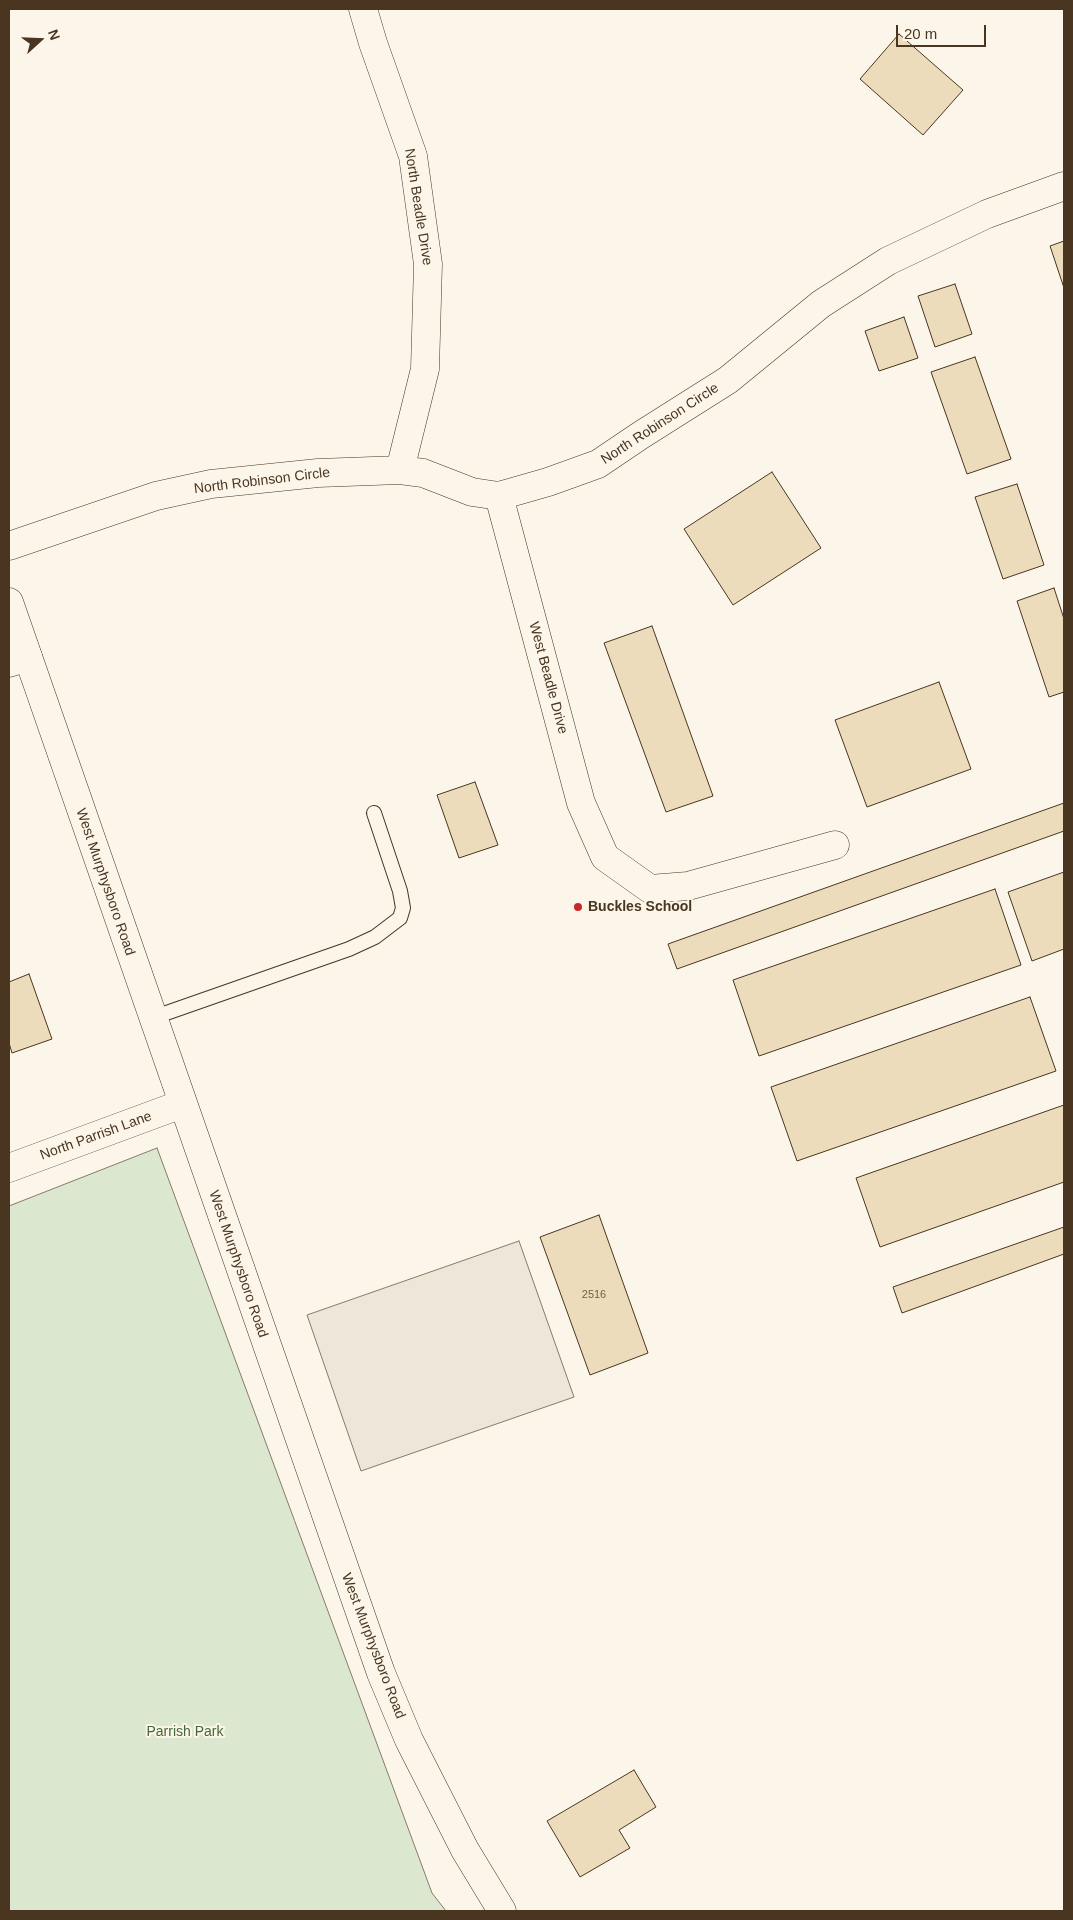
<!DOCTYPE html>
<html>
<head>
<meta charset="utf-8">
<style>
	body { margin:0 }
	#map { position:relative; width:1073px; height:1920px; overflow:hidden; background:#fbf6e9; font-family:Arial,sans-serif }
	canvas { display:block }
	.frame { position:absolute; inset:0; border:10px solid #4a3520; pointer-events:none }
	.north { position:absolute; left:15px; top:15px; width:50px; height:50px; -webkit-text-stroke:4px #fbf6e9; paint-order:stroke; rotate:70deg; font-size:14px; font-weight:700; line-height:20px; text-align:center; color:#4a3520 }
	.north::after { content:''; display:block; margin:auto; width:18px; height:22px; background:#4a3520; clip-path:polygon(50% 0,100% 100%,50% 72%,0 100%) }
	.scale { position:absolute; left:896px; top:25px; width:90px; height:22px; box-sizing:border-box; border:2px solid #4a3520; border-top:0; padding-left:6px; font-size:15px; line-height:18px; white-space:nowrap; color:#4a3520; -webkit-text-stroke:4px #fbf6e9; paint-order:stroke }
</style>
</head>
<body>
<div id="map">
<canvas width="1073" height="1920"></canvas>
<div class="frame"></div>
<div class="north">N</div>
<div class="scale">20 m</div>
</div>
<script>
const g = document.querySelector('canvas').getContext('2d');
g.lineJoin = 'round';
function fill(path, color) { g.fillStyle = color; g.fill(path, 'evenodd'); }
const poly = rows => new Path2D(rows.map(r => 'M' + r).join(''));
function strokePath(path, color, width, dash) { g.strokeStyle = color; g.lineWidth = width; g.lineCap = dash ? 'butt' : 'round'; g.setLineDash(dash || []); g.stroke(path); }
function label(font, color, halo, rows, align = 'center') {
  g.font = font + ' Arial,sans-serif'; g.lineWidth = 4; g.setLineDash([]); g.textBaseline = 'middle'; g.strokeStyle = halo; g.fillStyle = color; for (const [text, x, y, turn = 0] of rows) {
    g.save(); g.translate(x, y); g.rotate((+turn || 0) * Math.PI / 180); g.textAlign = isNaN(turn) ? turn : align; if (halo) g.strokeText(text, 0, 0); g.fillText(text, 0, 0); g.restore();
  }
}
const green = poly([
	[157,1148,432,1893,446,1911,9,1911,9,1206,157,1148]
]);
fill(green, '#dce7d0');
strokePath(green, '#887966', 1);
const parking = poly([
	[519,1241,574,1397,361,1471,307,1315,519,1241]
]);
fill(parking, '#ede7d9');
strokePath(parking, '#887966', 1);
const building = poly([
	[899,34,963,90,923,135,860,79,899,34],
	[1064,241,1064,288,1050,246,1064,241],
	[955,284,972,334,935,347,918,296,955,284],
	[904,317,918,358,879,371,865,331,904,317],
	[975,357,1011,459,967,474,931,372,975,357],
	[772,472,821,548,733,605,684,529,772,472],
	[1017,484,1044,565,1003,579,975,497,1017,484],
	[1054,588,1064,619,1064,692,1049,697,1017,601,1054,588],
	[652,626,713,796,666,812,604,643,652,626],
	[939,682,971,769,867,807,835,720,939,682],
	[475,782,498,845,459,858,437,795,475,782],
	[1064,803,1064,831,677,969,668,944,1064,803],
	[1064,872,1064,949,1032,961,1008,892,1064,872],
	[995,889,1021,965,759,1056,733,980,995,889],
	[29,974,52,1039,12,1053,9,1043,9,982,29,974],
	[1030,997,1056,1071,797,1161,771,1087,1030,997],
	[1064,1105,1064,1182,880,1247,856,1178,1064,1105],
	[599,1215,648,1353,590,1375,540,1237,599,1215],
	[1064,1227,1064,1254,902,1313,893,1287,1064,1227],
	[634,1770,656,1807,619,1830,630,1848,580,1877,547,1821,634,1770]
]);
fill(building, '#ecdcbc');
strokePath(building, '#4a3520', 1);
const lane = poly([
	[152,1018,349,949,375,937,400,918,403,908,400,891,374,813]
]);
const street = poly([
	[363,9,373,43,413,156,428,264,425,369,400,470],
	[499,496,581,803,605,857,650,889,688,886,835,845],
	[9,546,156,496,211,484,318,473,400,470,423,473,472,492,499,496,548,482,598,464,641,435,728,380,821,304,888,261,987,214,1064,186],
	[9,663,28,657],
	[9,1168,182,1104]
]);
const secondary = poly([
	[9,602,381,1673,409,1740,465,1850,502,1911]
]);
strokePath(lane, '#4a3520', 16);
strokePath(street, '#4a3520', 29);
strokePath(secondary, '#4a3520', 29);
strokePath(lane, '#fbf6e9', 14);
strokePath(street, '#fbf6e9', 28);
strokePath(secondary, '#fbf6e9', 28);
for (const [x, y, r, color] of [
	[578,907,5,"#c62828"]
]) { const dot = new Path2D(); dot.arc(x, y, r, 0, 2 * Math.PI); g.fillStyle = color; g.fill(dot); strokePath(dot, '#fbf6e9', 2); }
label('11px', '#725f47', null, [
	["2516",594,1295]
]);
label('14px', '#4a3520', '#fbf6e9', [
	["North Beadle Drive",418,207,81],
	["North Robinson Circle",660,424,-33],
	["North Robinson Circle",262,481,-7],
	["West Beadle Drive",548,678,75],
	["West Murphysboro Road",105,882,71],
	["North Parrish Lane",96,1136,-20],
	["West Murphysboro Road",238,1264,71],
	["West Murphysboro Road",373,1646,69]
]);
label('bold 14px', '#4a3520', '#fbf6e9', [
	["Buckles School",588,907]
], 'left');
label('14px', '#436837', '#fbf6e9', [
	["Parrish Park",185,1732]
]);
</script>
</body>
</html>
